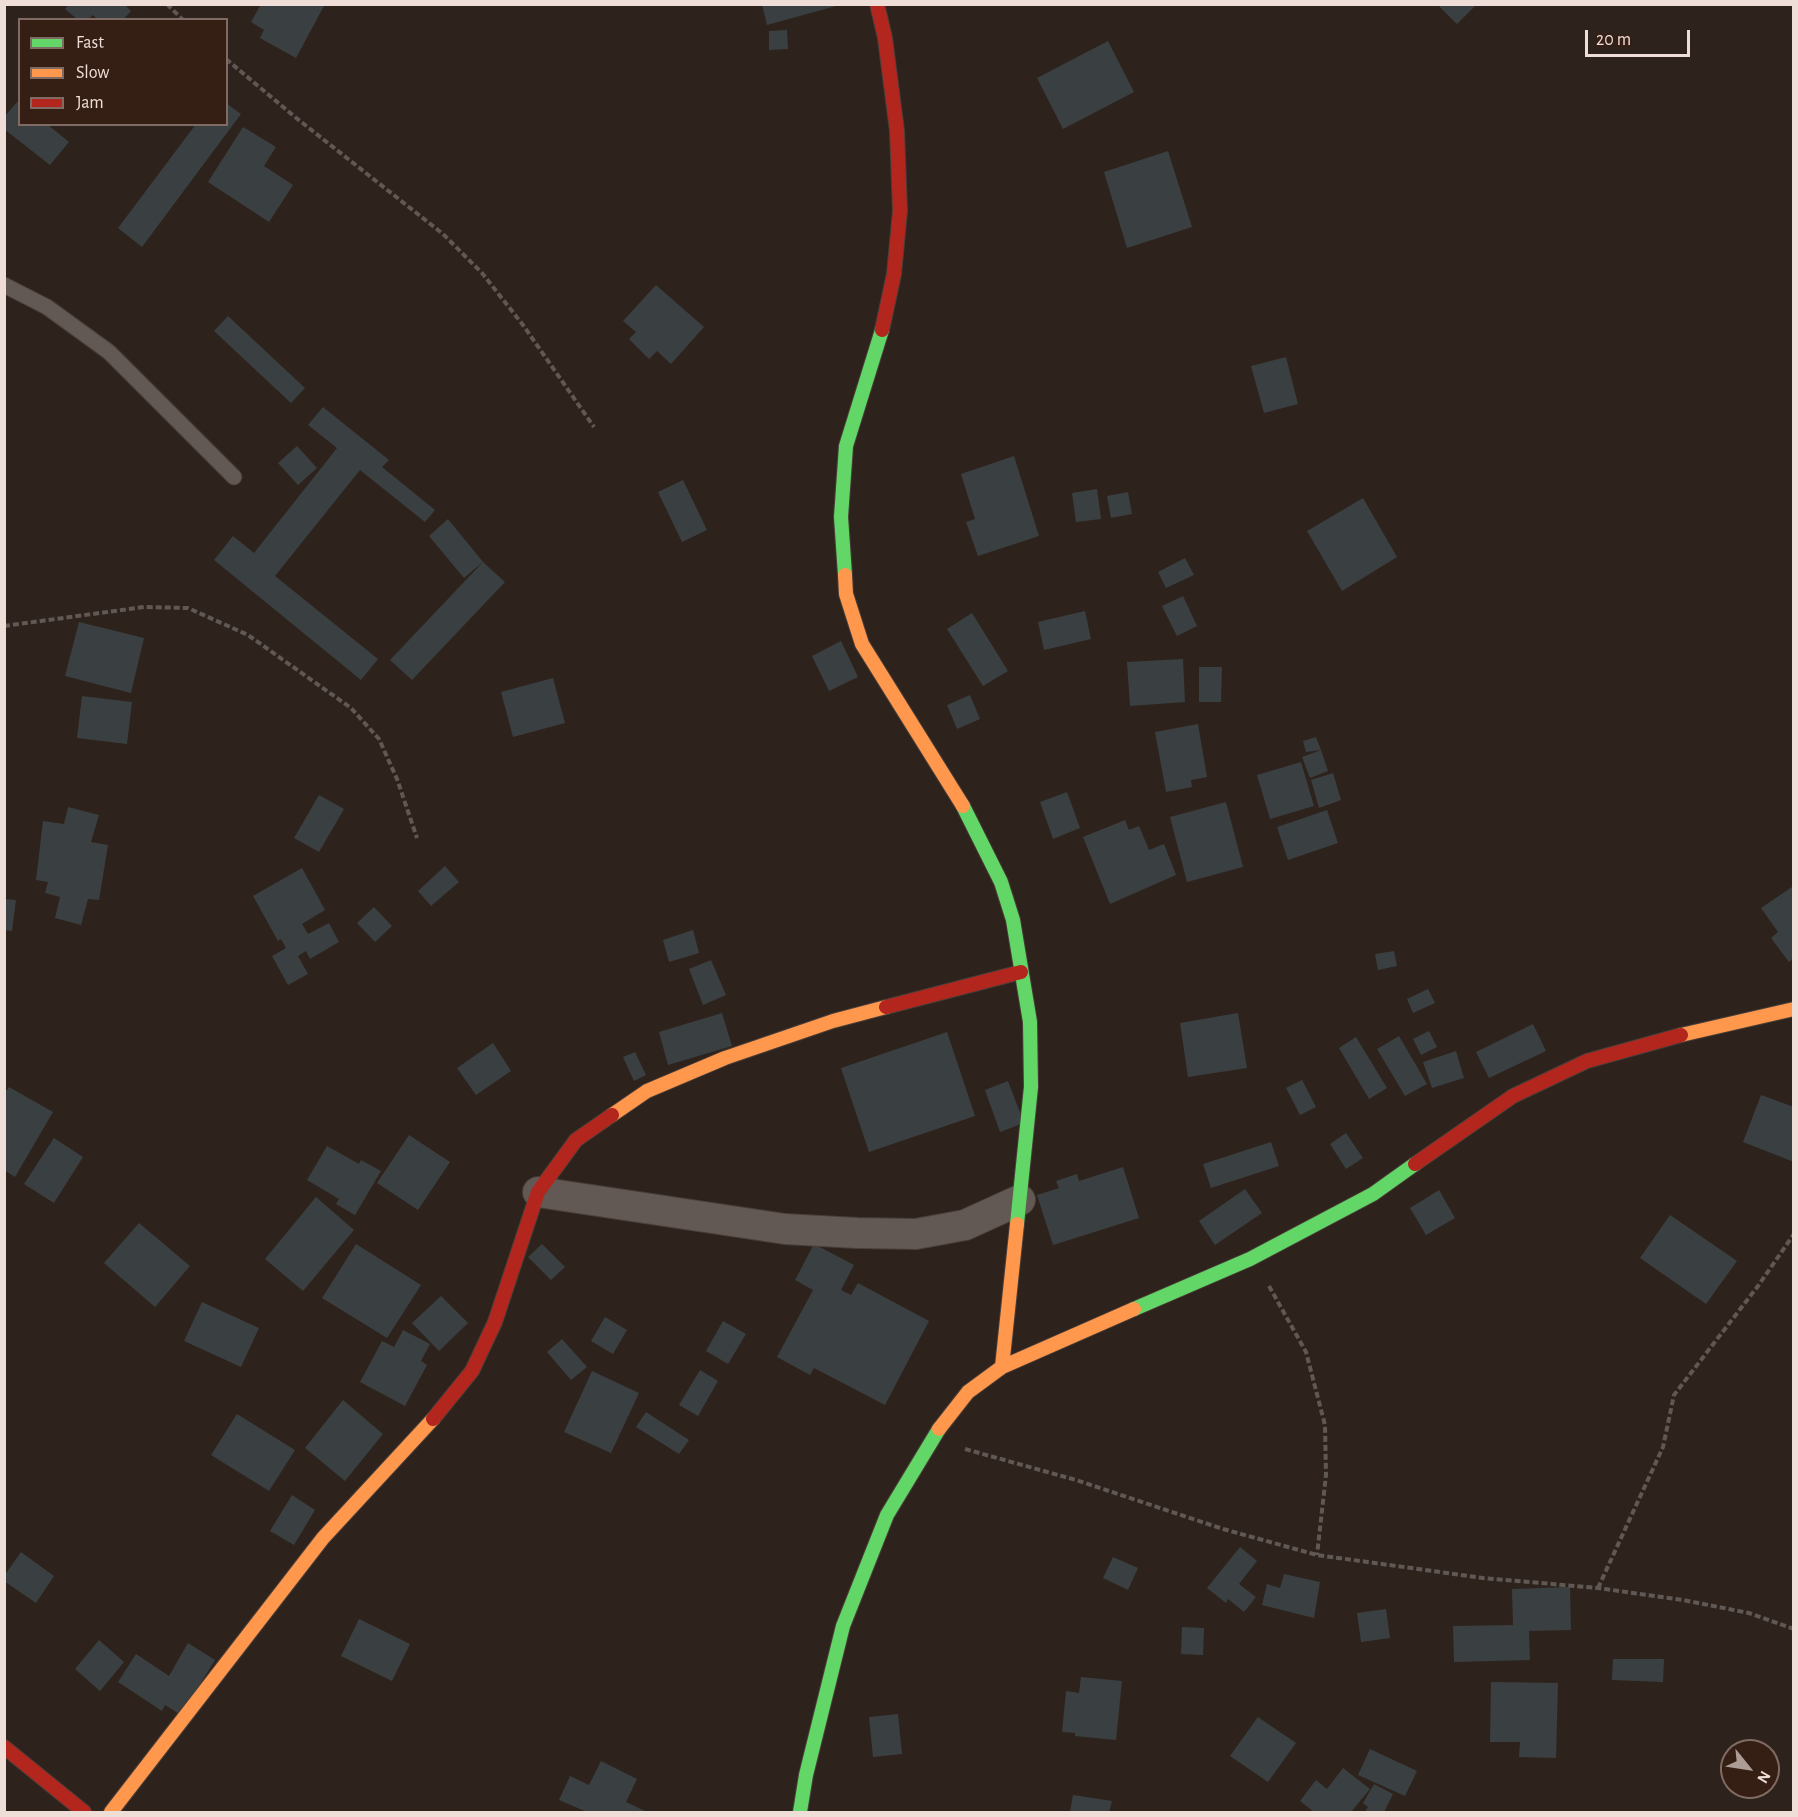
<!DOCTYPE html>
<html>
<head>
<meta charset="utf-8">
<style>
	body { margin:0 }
	#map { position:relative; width:1798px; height:1817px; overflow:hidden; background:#2e221c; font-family:"Alegreya Sans",sans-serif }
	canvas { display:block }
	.frame { position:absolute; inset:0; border:6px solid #eeded7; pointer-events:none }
	.legend { position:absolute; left:18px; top:18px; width:210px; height:108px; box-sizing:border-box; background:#351f15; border:2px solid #7f6b63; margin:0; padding:8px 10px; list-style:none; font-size:18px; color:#eeded7 }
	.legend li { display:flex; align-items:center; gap:12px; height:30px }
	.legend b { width:30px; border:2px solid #7f6b63 }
	.north { position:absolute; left:1720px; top:1739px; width:60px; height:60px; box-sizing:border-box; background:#351f15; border:2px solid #7f6b63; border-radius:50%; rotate:120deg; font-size:16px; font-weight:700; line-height:24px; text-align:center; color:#eeded7 }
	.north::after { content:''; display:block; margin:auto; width:21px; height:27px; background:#ab9c96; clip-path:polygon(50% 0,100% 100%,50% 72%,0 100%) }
	.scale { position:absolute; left:1585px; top:30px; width:105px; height:27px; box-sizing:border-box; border:3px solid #eeded7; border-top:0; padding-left:8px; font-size:18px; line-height:21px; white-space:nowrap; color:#eeded7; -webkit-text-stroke:4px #351f15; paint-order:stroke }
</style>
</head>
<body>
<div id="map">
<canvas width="1798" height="1817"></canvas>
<div class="frame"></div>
<ul class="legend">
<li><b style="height:8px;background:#63d668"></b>Fast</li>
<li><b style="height:8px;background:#ff974d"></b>Slow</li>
<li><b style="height:8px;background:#b3261e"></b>Jam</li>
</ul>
<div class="north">N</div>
<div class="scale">20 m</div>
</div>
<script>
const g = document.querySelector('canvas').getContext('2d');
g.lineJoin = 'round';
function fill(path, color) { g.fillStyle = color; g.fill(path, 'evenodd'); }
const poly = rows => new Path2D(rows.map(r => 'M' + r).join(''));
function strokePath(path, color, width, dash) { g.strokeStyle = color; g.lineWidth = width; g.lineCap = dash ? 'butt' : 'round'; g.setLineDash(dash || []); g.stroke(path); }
fill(poly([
	[69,4,124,4,131,11,123,20,98,20,93,15,88,20,78,20,65,9],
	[261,4,325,4,296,58,260,38,264,30,251,22],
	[762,4,835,4,836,6,767,25],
	[1437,4,1477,4,1457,24],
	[787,30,788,49,769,50,769,31],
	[1108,41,1134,92,1063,129,1037,78],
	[18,101,20,124,47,124,69,142,50,165,4,129,4,117],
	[226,103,241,114,142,247,118,228,196,124,226,124],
	[243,127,276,147,264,166,293,185,269,222,208,182],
	[1168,151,1192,227,1127,248,1104,172],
	[656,285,704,327,671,364,657,351,649,359,629,339,636,332,623,321],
	[228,316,305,388,291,403,214,331],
	[1286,357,1298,404,1264,413,1251,366],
	[323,407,389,460,382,467,435,510,425,522,360,470,275,576,378,659,361,680,214,560,233,536,254,553,337,448,308,425],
	[297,446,317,468,298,485,278,463],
	[1014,456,1039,536,978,556,966,522,975,519,961,474],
	[683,480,707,530,682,542,658,492],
	[1097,489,1101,519,1076,522,1072,493],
	[1128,492,1132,514,1111,518,1107,496],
	[1363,498,1397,557,1342,591,1307,531],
	[448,519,483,562,505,582,412,680,390,660,483,562,464,578,429,536],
	[1185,558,1194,575,1166,588,1158,572],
	[1183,596,1197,626,1177,636,1162,606],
	[1085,611,1091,639,1044,650,1038,622],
	[972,613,1008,671,983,686,947,629],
	[79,622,144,638,131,693,65,676],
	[841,641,858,677,829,691,812,656],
	[1183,659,1185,702,1130,706,1127,662],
	[1199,667,1222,667,1221,702,1199,702],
	[553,678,565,723,513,737,501,692],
	[970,695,980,719,957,729,947,705],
	[82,696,132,702,127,744,77,738],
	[1198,724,1207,777,1191,780,1192,787,1166,792,1155,732],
	[1316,737,1321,750,1328,771,1310,778,1302,757,1321,750,1306,752,1303,741],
	[1301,762,1314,806,1270,819,1257,775],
	[1333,773,1341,800,1319,808,1311,780],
	[1067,792,1080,828,1053,839,1040,802],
	[319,795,344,809,319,852,294,838],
	[1226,802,1243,867,1187,882,1170,817],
	[68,807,99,815,91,842,108,845,99,900,88,899,81,925,55,918,60,897,45,893,48,882,36,880,43,821,64,824],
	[1327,810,1338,843,1288,860,1277,827],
	[1125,820,1129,830,1139,826,1149,850,1164,844,1176,875,1110,904,1083,837],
	[445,866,459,882,431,906,418,891],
	[302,868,325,910,302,924,308,934,329,923,339,942,310,959,306,951,298,956,308,974,288,985,272,956,286,948,281,939,278,941,253,896],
	[1792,887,1794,958,1789,962,1771,938,1778,932,1761,908],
	[4,899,16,900,12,931,4,930],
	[374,907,392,926,375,942,357,923],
	[693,930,699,953,669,962,663,940],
	[1394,951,1397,966,1378,970,1375,954],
	[711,960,726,995,703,1005,689,969],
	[1428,989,1435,1003,1413,1013,1407,999],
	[722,1013,732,1046,668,1065,659,1032],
	[1238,1013,1247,1068,1188,1077,1180,1023],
	[1533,1024,1546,1051,1489,1078,1476,1052],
	[1429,1031,1437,1047,1421,1055,1413,1039],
	[947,1032,975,1116,869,1152,841,1068],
	[1399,1036,1427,1084,1405,1096,1377,1049],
	[1356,1037,1387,1088,1369,1099,1339,1048],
	[493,1043,511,1071,476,1095,457,1068],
	[1456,1051,1464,1078,1432,1088,1423,1062],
	[635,1052,646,1075,634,1081,623,1057],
	[1302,1080,1316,1107,1300,1115,1286,1088],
	[1008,1081,1024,1123,1000,1132,985,1090],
	[9,1087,53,1112,15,1177,4,1170,4,1094],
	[1761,1095,1794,1107,1794,1162,1743,1142],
	[1346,1133,1363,1158,1346,1169,1330,1144],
	[409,1135,450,1162,418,1210,377,1183],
	[54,1138,83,1157,54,1203,24,1184],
	[1271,1142,1279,1166,1211,1188,1203,1164],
	[327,1146,359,1164,361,1160,381,1171,355,1215,336,1204,339,1199,307,1180],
	[1123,1167,1139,1218,1053,1245,1037,1195,1059,1188,1056,1181,1077,1174,1079,1181],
	[1245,1189,1262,1213,1215,1245,1199,1221],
	[1439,1190,1455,1218,1426,1235,1410,1208],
	[316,1197,354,1230,303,1291,265,1259],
	[1670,1215,1737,1261,1706,1304,1640,1258],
	[139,1223,190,1266,155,1307,104,1263],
	[356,1244,421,1285,387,1338,322,1298],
	[542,1244,565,1267,551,1280,528,1257],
	[814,1244,854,1265,841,1290,851,1295,858,1283,929,1321,885,1405,814,1368,810,1375,777,1357,813,1290,795,1280],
	[441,1296,468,1323,439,1351,412,1323],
	[202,1302,259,1328,241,1367,184,1341],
	[605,1317,627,1330,613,1354,591,1341],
	[723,1321,746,1334,728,1364,706,1351],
	[403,1330,430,1344,421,1361,427,1365,405,1406,360,1382,382,1341,394,1347],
	[562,1339,587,1367,571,1380,547,1352],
	[700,1370,718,1381,698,1416,679,1405],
	[592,1371,639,1393,611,1453,564,1432],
	[343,1400,383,1434,345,1481,305,1448],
	[646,1412,689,1440,679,1454,636,1427],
	[237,1414,295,1450,269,1491,211,1455],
	[292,1495,315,1510,294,1545,270,1531],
	[1240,1547,1257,1561,1239,1584,1256,1597,1244,1612,1228,1599,1226,1603,1207,1588],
	[21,1552,54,1576,36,1603,4,1581,4,1576],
	[1113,1557,1138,1568,1128,1590,1103,1578],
	[1284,1574,1320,1582,1314,1618,1262,1605,1267,1584,1280,1588],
	[1570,1587,1571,1630,1529,1631,1530,1660,1454,1662,1453,1626,1513,1625,1512,1589],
	[1386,1609,1390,1638,1361,1642,1357,1613],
	[359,1619,410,1644,392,1681,341,1656],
	[1182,1627,1204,1628,1203,1655,1181,1654],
	[99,1640,124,1662,100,1691,75,1669],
	[188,1643,215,1660,181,1715,165,1705,162,1711,118,1682,136,1654,169,1676],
	[1613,1659,1664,1659,1663,1682,1612,1680],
	[1081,1677,1122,1681,1116,1740,1075,1736,1075,1733,1062,1732,1066,1691,1079,1693],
	[1491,1682,1558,1683,1556,1758,1519,1757,1520,1742,1490,1742],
	[898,1714,902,1754,873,1757,869,1717],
	[1258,1717,1296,1743,1268,1782,1230,1756],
	[1370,1749,1417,1771,1405,1796,1358,1775],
	[601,1761,637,1779,626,1802,647,1812,587,1812,559,1800,570,1776,589,1785],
	[1343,1768,1370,1789,1351,1812,1314,1812,1300,1801,1316,1780,1327,1789],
	[1374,1784,1393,1794,1384,1812,1365,1812,1368,1807,1363,1803],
	[1073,1795,1112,1801,1109,1812,1070,1812]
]), '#3a4041');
const lane = poly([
	[4,285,47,307,109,352,234,477]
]);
const street = poly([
	[538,1192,785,1229,857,1233,916,1234,965,1225,1020,1200]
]);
const fast = poly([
	[845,575,841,517,846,446,882,330],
	[963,806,1001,882,1013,920,1030,1022,1031,1087,1017,1224],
	[1134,1309,1250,1259,1373,1194,1415,1164],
	[800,1812,806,1775,843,1626,887,1515,939,1429]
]);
const slow = poly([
	[845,575,846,594,862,644,963,806],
	[1681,1035,1794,1009],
	[612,1115,647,1091,725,1058,833,1021,886,1007],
	[1002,1367,1017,1224],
	[939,1429,968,1392,1002,1367,1134,1309],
	[111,1812,323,1538,433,1419]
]);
const jam = poly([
	[877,4,885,38,897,131,900,211,894,274,882,330],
	[886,1007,1021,972],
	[1415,1164,1513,1096,1587,1061,1681,1035],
	[433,1419,472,1371,495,1322,538,1192,576,1140,612,1115],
	[4,1747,84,1812]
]);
strokePath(lane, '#493e39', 17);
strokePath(street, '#493e39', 32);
strokePath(fast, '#493e39', 16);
strokePath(slow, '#493e39', 16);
strokePath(jam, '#493e39', 16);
strokePath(poly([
	[167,4,183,20],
	[226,59,295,117,443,234,482,273,523,325,594,427],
	[4,626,144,607,188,608,248,635,351,708,379,739,397,779,417,838],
	[1269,1286,1306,1352,1325,1425,1326,1475,1317,1555],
	[965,1449,1076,1480,1223,1529,1317,1555,1483,1578,1598,1588,1683,1600,1749,1613,1794,1629],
	[1598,1588,1663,1447,1674,1395,1758,1286,1794,1234]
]), '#605854', 4, [6, 3]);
strokePath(lane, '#625854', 15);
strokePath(street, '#625854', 30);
strokePath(fast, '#63d668', 14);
strokePath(slow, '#ff974d', 14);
strokePath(jam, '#b3261e', 14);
</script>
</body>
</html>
